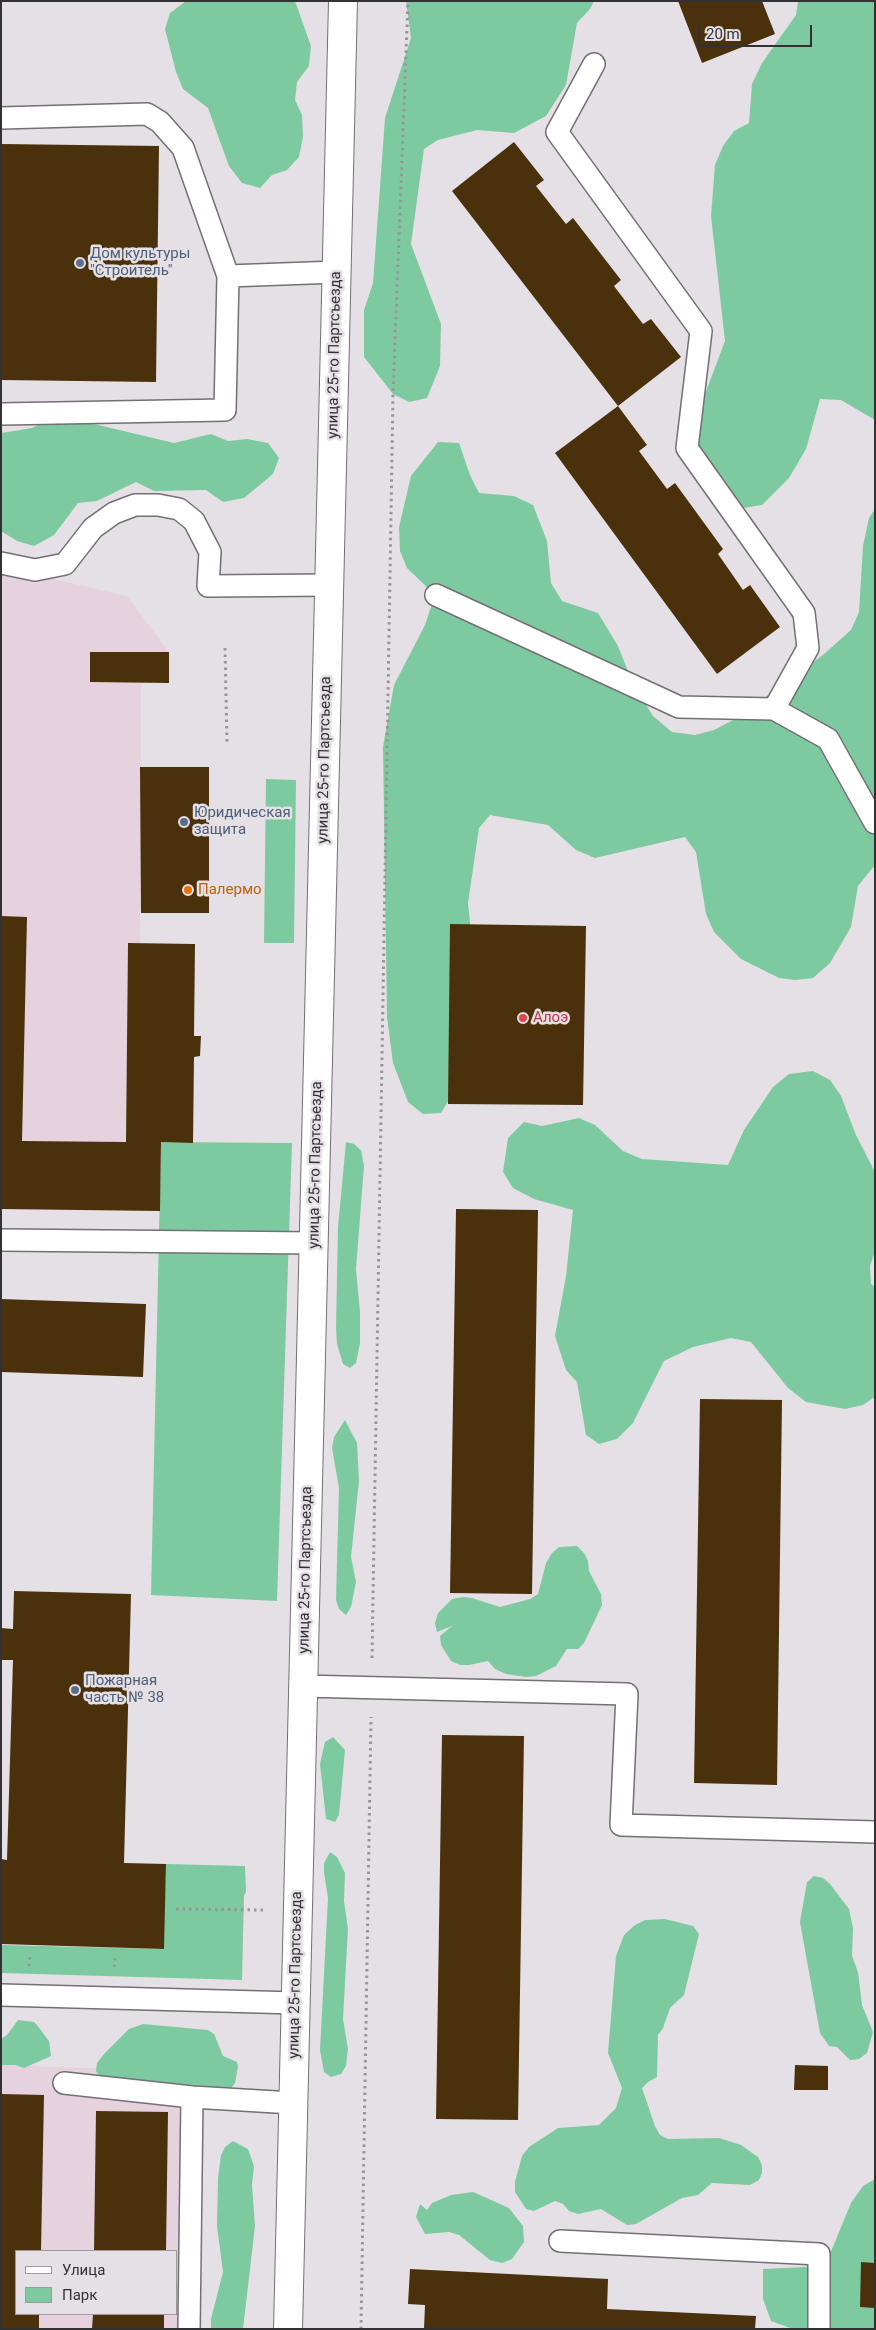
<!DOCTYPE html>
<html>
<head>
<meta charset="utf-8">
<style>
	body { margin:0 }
	#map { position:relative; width:876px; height:2330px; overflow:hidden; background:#e5e0e6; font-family:Roboto,sans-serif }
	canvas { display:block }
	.frame { position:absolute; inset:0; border:2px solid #323133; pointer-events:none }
	.legend { position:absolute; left:15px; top:2250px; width:162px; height:65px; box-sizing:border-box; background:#e5e0e6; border:1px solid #9d9a9e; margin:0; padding:6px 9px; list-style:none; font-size:15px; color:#323133 }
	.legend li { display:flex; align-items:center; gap:10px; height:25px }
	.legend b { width:25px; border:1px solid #9d9a9e }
	.scale { position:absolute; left:698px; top:25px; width:114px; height:22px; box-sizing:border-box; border:2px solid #323133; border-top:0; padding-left:6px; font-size:15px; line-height:18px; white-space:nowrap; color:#323133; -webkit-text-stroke:4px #e5e0e6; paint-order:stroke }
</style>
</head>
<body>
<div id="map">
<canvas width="876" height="2330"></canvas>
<div class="frame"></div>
<ul class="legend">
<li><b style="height:6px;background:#fff"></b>Улица</li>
<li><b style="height:14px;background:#7ecaa0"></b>Парк</li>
</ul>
<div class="scale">20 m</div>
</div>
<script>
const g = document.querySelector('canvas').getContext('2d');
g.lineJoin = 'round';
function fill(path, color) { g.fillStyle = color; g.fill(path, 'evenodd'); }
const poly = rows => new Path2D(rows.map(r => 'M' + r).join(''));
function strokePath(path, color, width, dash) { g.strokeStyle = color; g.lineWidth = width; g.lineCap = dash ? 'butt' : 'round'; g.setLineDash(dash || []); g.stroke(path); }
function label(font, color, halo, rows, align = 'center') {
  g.font = font + ' Roboto,sans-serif'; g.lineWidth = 5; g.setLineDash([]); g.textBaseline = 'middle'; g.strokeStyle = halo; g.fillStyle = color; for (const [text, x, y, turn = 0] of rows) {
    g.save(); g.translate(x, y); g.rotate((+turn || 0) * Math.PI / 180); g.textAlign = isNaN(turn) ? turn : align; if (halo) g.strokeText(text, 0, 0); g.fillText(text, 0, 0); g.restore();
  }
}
fill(poly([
	[1,567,127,596,169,652,141,683,140,944,128,944,126,1142,1,1141],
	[1,2065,199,2072,195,2329,1,2329],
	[16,2251,176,2251,176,2314,16,2314]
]), '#e6d1df');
fill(poly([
	[186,1,295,1,311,46,309,66,297,82,295,100,302,115,303,137,299,157,287,170,272,175,260,188,242,183,229,166,208,108,183,89,176,72,165,29,170,13],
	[406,1,594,1,590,9,577,23,566,85,546,116,514,133,477,130,438,140,424,149,411,244,441,324,440,366,427,398,409,402,393,394,364,357,364,310,373,283,385,118,411,38],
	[798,1,875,1,875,420,841,400,820,399,806,449,789,478,762,505,737,509,696,450,702,402,725,341,711,216,715,165,723,146,734,131,749,123,752,84,762,63,796,15],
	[69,418,174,443,211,434,228,441,247,439,268,443,279,458,273,474,244,498,223,502,206,490,154,491,136,482,97,501,78,503,54,535,34,546,17,541,1,531,1,433,32,428,48,420],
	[438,442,459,443,470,475,479,493,514,496,533,505,547,541,551,583,562,601,598,613,618,646,633,684,653,716,672,732,695,735,714,730,735,719,823,655,851,630,859,612,863,546,869,518,875,509,875,865,858,886,851,927,830,963,813,978,795,980,779,978,741,959,714,932,706,914,696,852,685,837,595,858,576,850,548,825,490,815,479,828,468,903,472,941,452,1095,441,1113,423,1114,408,1102,393,1063,387,1017,383,747,394,685,425,625,435,595,407,568,400,551,399,527,411,476],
	[266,779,296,780,294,943,264,943],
	[813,1071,830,1080,841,1096,856,1135,875,1172,875,1251,870,1266,871,1284,875,1287,875,1397,863,1405,845,1409,806,1402,788,1388,751,1342,731,1338,693,1347,664,1361,633,1423,617,1439,599,1444,586,1435,577,1382,566,1370,555,1336,566,1276,573,1210,534,1199,513,1188,503,1172,508,1138,524,1122,542,1126,579,1118,595,1125,623,1151,642,1159,728,1165,744,1130,773,1087,789,1074],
	[161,1142,292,1143,277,1601,151,1595],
	[346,1142,354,1144,361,1150,364,1166,356,1269,360,1312,360,1343,356,1363,350,1368,343,1364,337,1344,336,1327,338,1227],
	[345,1420,357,1443,359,1481,351,1557,356,1582,351,1607,346,1615,339,1609,336,1600,339,1488,332,1448,334,1437],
	[577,1546,584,1553,588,1561,589,1571,601,1594,602,1605,584,1643,578,1649,567,1649,556,1666,536,1676,526,1677,506,1674,495,1669,488,1661,469,1665,460,1665,451,1661,441,1645,440,1636,452,1626,437,1632,435,1623,438,1613,452,1599,463,1597,472,1598,500,1607,530,1599,538,1594,546,1563,552,1553,559,1547],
	[333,1737,345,1750,339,1815,335,1822,326,1819,320,1764,325,1742],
	[330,1852,337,1857,345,1873,344,1901,348,1929,343,2019,348,2049,346,2066,341,2074,331,2077,324,2072,320,2050,328,1898,324,1872,324,1863],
	[166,1864,245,1866,246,1892,244,1895,242,1980,1,1973,1,1945,163,1949],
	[814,1876,823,1878,830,1884,849,1909,853,1928,852,1956,858,1972,862,2005,873,2032,867,2053,859,2059,850,2060,837,2047,829,2046,820,2033,800,1922,807,1882],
	[665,1919,693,1926,699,1934,684,1995,670,2008,663,2028,658,2035,657,2077,648,2082,642,2088,655,2126,660,2135,668,2139,719,2138,741,2145,758,2157,762,2165,762,2173,759,2180,750,2185,712,2183,698,2195,682,2198,636,2224,627,2225,601,2209,578,2214,569,2211,563,2204,555,2201,534,2211,526,2209,515,2192,515,2182,522,2156,529,2147,558,2128,599,2125,616,2108,622,2088,608,2053,616,1956,624,1935,635,1925,645,1920],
	[18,2020,34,2022,37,2025,49,2041,51,2056,24,2068,15,2065,1,2065,1,2039,7,2035],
	[143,2024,208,2030,214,2034,223,2056,237,2062,238,2067,235,2083,231,2088,213,2092,101,2079,96,2071,97,2063,104,2054,129,2029],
	[233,2141,248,2149,254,2166,252,2185,255,2226,243,2329,211,2329,211,2319,223,2272,217,2226,218,2178,221,2155,225,2147],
	[875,2179,875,2329,793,2329,771,2321,763,2299,763,2269,825,2266,851,2203,863,2186],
	[473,2192,509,2208,523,2226,524,2242,512,2259,502,2263,490,2260,459,2235,449,2232,425,2234,416,2217,420,2204,427,2210,432,2203,451,2195]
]), '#7ecaa0');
fill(poly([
	[678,1,762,1,775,34,702,63],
	[514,142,544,180,536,186,566,224,573,218,621,280,614,286,643,324,651,319,681,357,618,406,452,191],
	[1,144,159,146,156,382,1,380],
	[618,406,647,445,639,451,667,489,675,483,723,549,718,554,743,590,750,585,780,627,717,674,555,453],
	[90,652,169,652,169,683,90,682],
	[140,767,209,767,209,913,141,913],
	[1,916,27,917,22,1141,126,1142,128,943,195,944,194,1036,201,1036,200,1056,194,1057,193,1143,161,1142,160,1211,1,1209],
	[450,924,586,926,583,1105,448,1104],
	[456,1209,538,1210,532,1594,450,1593],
	[1,1299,146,1304,143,1377,1,1372],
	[700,1399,782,1400,777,1785,694,1783],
	[14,1591,131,1594,124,1863,166,1864,164,1949,1,1944,1,1859,7,1860,13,1660,1,1660,1,1628,13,1629],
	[442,1735,524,1736,518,2120,436,2119],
	[795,2065,828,2066,828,2090,794,2090],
	[1,2094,44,2095,41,2251,16,2251,16,2314,39,2314,39,2329,1,2329],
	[96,2111,168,2112,166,2251,94,2251],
	[861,2262,875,2263,875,2308,860,2307],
	[410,2269,608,2279,607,2309,756,2316,755,2329,424,2329,425,2305,408,2304],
	[93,2314,164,2314,164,2329,92,2329]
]), '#4a310c');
const lane = poly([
	[594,64,557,132,701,331,687,448,804,613,808,648,774,709],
	[1,118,147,114,160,122,183,148,228,276],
	[1,414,225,410,228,276,337,272],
	[1,563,35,570,65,564,93,528,114,513,135,505,158,505,179,509,194,521,210,552,208,586,329,585],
	[436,595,679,707,774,709,828,739,875,823],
	[1,1240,314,1243],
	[303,1686,627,1694,621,1825,875,1832],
	[1,1995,296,2003],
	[64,2083,192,2097,189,2329],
	[192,2097,293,2103],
	[560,2241,819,2254,819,2329]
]);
const secondary = poly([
	[288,2329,343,1]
]);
strokePath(lane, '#736f74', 24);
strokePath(secondary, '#736f74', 30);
strokePath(poly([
	[225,648,227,743],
	[372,1658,393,394,408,1],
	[176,1909,265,1910],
	[29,1966,30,1955],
	[114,1967,115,1958],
	[361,2329,371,1717]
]), '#989599', 3, [2.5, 4]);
strokePath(lane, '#fff', 21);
strokePath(secondary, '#fff', 28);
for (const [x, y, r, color] of [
	[80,263,5,"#5c6f8a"],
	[184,822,5,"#5c6f8a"],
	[188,890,5,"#e8710a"],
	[523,1018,5,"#e0444e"],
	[75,1690,5,"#5c6f8a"]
]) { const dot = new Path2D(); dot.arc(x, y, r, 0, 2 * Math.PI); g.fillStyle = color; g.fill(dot); strokePath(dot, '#e5e0e6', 2); }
label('15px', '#4e5e75', '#e5e0e6', [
	["Дом культуры",90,254],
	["\"Строитель\"",90,271],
	["Юридическая",194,813],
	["защита",194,830],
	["Пожарная",85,1681],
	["часть № 38",85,1698]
], 'left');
label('15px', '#323133', '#e5e0e6', [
	["улица 25-го Партсъезда",335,355,-89],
	["улица 25-го Партсъезда",325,760,-89],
	["улица 25-го Партсъезда",316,1165,-89],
	["улица 25-го Партсъезда",306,1570,-89],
	["улица 25-го Партсъезда",296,1975,-89]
]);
label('15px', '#c56008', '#e5e0e6', [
	["Палермо",198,890]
], 'left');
label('15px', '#be3a42', '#e5e0e6', [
	["Алоэ",533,1018]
], 'left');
</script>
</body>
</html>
